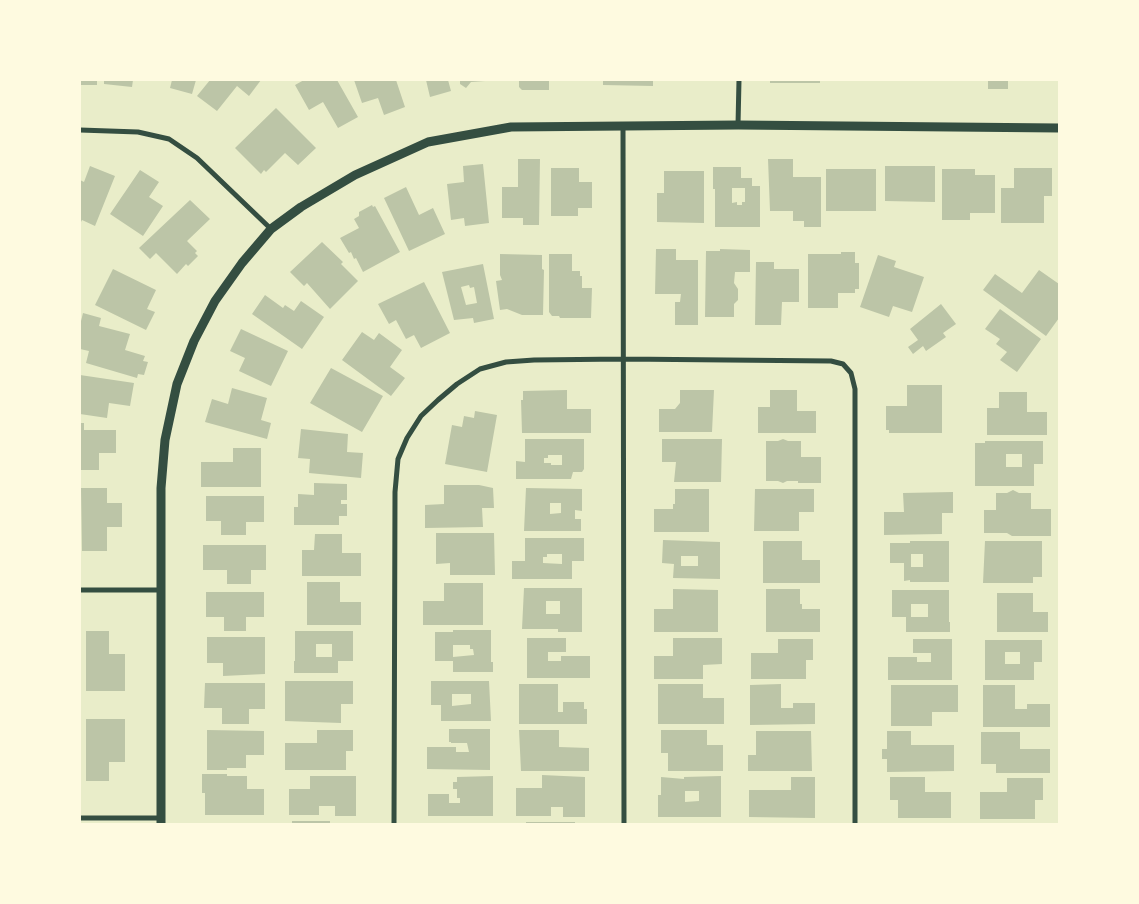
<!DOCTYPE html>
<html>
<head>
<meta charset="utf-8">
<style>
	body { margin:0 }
	#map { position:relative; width:1139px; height:904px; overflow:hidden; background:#e9edc9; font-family:"Asap Condensed",sans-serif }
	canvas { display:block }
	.frame { position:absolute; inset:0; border:81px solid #fefae0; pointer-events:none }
</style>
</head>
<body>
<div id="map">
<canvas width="1139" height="904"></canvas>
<div class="frame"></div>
</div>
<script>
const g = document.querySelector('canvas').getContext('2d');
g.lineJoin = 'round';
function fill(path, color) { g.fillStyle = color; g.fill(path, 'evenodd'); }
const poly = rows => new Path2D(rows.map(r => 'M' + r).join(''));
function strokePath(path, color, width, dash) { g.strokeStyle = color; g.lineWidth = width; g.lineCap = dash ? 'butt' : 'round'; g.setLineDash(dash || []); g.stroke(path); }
fill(poly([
	[80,80,97,80,97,85,80,85],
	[104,80,133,80,132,87,104,84],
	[172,80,196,80,192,94,170,88],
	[210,80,261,80,249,96,237,86,217,111,197,96],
	[304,80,337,80,358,117,338,128,323,102,309,110,295,85],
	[354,80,396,80,405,107,384,115,378,98,362,103],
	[426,80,448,80,451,91,430,97],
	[460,80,485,80,485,81,471,82,466,88,460,84],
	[519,80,549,80,549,90,522,90,519,87],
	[603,80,653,80,653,86,603,85],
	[770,80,820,80,820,83,770,83],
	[988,80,1008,80,1008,89,988,89],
	[276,108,316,148,298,165,285,153,266,172,264,170,261,174,235,148],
	[518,159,540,159,539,225,523,225,523,218,502,218,502,187,518,187],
	[768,159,793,159,793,177,821,177,821,227,804,227,804,221,793,221,793,211,770,211],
	[483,164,489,223,465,226,464,218,451,220,447,184,464,182,463,166],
	[90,166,115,176,95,226,82,220,80,224,80,180,84,182],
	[885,166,935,166,935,202,885,201],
	[713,167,741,167,741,178,752,178,752,186,760,186,760,227,715,227,715,189,713,189],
	[732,188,745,188,745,202,742,202,742,205,737,205,737,202,732,203],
	[551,168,579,168,579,182,592,182,592,208,578,208,578,216,551,216],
	[1014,168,1052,168,1052,196,1044,196,1044,223,1001,223,1001,188,1014,188],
	[826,169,876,169,876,211,826,211],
	[942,169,975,169,975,175,995,175,995,213,970,213,970,220,942,220],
	[140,170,159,182,149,197,163,206,143,236,110,214],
	[664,171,704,171,704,223,657,222,657,193,664,193],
	[406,187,419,215,433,208,445,234,409,251,384,198],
	[190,200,210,219,187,241,197,251,195,253,198,256,188,266,186,264,177,274,156,253,150,259,139,248],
	[372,205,373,207,375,206,400,252,363,272,356,258,354,259,351,252,349,253,340,238,359,228,354,219,359,216,359,212],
	[322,242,343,262,341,264,358,281,330,309,307,283,304,286,290,272],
	[656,249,676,249,676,260,698,260,698,325,675,325,675,302,680,302,681,294,655,294],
	[720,249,750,250,750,272,735,272,734,283,738,289,738,300,734,304,734,317,705,317,706,251,720,251],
	[841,252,855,252,855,263,859,263,859,289,855,289,855,293,838,293,838,308,808,308,808,254,841,254],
	[500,254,542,255,542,269,544,270,543,315,522,315,507,309,500,310,496,281,502,280,500,275],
	[549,254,572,254,572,271,580,271,580,276,582,276,582,288,592,288,591,318,560,318,559,316,552,316,549,312],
	[878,255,896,261,894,267,924,277,912,312,893,306,889,317,860,307],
	[756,262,774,262,774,269,799,269,799,302,782,302,781,325,755,325],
	[483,264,494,319,474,323,473,318,454,320,442,272],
	[469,285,470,288,474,287,477,303,466,305,461,287],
	[113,269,156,290,147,309,155,312,146,330,95,305],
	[1039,270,1059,284,1059,318,1046,336,983,290,995,274,1022,293],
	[424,282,450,333,421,348,414,335,406,339,396,320,389,324,378,304],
	[265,295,283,308,285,305,294,311,301,301,324,317,302,349,252,314],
	[941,304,956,324,943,333,946,337,926,351,923,346,913,354,908,347,918,340,910,329],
	[1000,309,1041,339,1017,372,1000,360,1007,352,996,344,1000,339,985,329],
	[83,313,101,318,99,326,130,334,125,350,145,356,143,361,148,362,144,375,138,374,137,378,86,363,89,351,80,349,80,325],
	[241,329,288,351,271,386,239,371,245,358,230,351],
	[362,332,374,340,379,333,402,350,390,367,405,378,391,396,342,360],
	[331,368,383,396,362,432,310,403],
	[80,375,134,383,130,406,109,403,107,418,80,414],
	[907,385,942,385,942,433,889,433,889,430,886,430,886,406,907,406],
	[232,388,267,398,261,420,271,423,267,439,205,422,212,399,228,404],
	[567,390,567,409,591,409,591,433,522,433,521,400,523,400,523,391],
	[680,390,714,390,712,432,659,432,659,409,675,409,680,403],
	[770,390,797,390,797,411,816,411,816,433,758,433,758,407,770,407],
	[999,392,1027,392,1027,412,1047,412,1047,435,987,435,987,408,999,408],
	[475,411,497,415,487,472,445,464,452,425,462,427,464,416,474,418],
	[80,423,84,423,84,430,116,430,116,453,99,453,99,470,80,470],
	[301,429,348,434,347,452,363,453,361,478,309,473,310,459,298,458],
	[525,439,584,439,584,469,582,472,573,472,571,479,516,479,516,461,525,462],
	[548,455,562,455,562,465,551,465,551,463,544,463,544,458,548,458],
	[662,439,722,439,721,482,674,482,676,462,662,462],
	[783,439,788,441,801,441,801,457,821,457,821,483,798,483,798,481,787,481,783,483,778,481,766,481,766,441,778,441],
	[985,441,1043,441,1043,464,1034,464,1034,486,975,486,975,443,985,443],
	[1006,454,1022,454,1022,467,1006,467],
	[233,448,261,448,261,487,201,487,201,462,233,462],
	[314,483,347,484,347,500,341,500,341,504,347,504,347,516,339,516,339,525,294,525,294,507,298,507,298,494,314,495],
	[444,485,479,485,493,488,494,508,482,508,483,527,425,528,425,505,444,504],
	[81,488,107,488,107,503,122,503,122,527,107,527,107,551,82,551],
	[526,488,582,489,582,511,575,510,575,519,581,519,581,531,524,531],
	[550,503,561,503,561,513,550,514],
	[675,489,709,489,709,532,654,532,654,509,673,509,673,504,675,504],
	[755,489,814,489,814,512,799,512,799,531,754,531],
	[1013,490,1019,493,1031,493,1031,509,1051,509,1051,536,1012,536,1007,533,984,533,984,510,996,510,996,493,1007,493],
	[953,492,953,513,942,513,942,534,884,535,884,512,904,512,903,493],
	[206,496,264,496,264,522,246,522,246,535,221,535,221,521,206,521],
	[436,533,494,533,495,575,450,575,450,563,436,564],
	[315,534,342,534,342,553,361,553,361,576,302,576,302,550,314,550],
	[525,538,584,538,584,561,572,561,572,579,512,579,512,561,525,561],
	[547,554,562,554,562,564,543,563,543,557,547,557],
	[663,540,720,542,720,579,673,578,674,564,662,563],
	[681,556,698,556,698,566,681,566],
	[763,541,802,541,802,560,820,560,820,583,763,583],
	[910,541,949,541,949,582,910,582,910,580,904,581,904,563,890,563,890,543,910,543],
	[911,554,923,554,923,567,911,567],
	[985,541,1042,541,1042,577,1033,577,1033,583,983,583],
	[203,545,266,545,266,570,251,570,251,584,227,584,227,570,203,570],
	[307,582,340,582,340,602,361,602,361,625,307,625],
	[444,583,483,583,483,625,423,625,423,601,444,601],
	[524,588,582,588,582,632,558,632,558,629,522,629],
	[546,601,560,601,560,614,546,614],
	[673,589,718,590,718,632,654,632,654,609,673,609],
	[766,589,800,589,800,604,802,604,802,609,820,609,820,632,766,632],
	[892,590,949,590,949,622,950,622,950,632,906,632,906,617,892,617],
	[911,604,928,604,928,617,911,617],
	[206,592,264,592,264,617,246,617,246,631,224,631,224,617,206,617],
	[997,593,1033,593,1033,612,1048,612,1048,632,997,632],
	[453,630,491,630,491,662,493,662,493,672,453,672,453,661,435,661,435,632,453,632],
	[453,645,470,645,470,649,473,649,474,655,453,657],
	[86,631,109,631,109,654,125,654,125,691,86,691],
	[295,631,353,631,353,661,338,661,338,673,294,673,294,661,295,661],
	[316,644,332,644,332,657,316,657],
	[207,637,265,637,265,674,223,676,223,663,207,663],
	[527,638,566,638,566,652,548,652,548,661,561,661,561,656,590,656,590,678,527,678],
	[673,638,722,638,722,664,703,665,703,679,654,679,654,656,673,656],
	[778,639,813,639,813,660,806,660,806,679,751,679,751,653,778,653],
	[913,639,952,639,952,680,888,680,888,657,917,657,917,662,931,662,931,653,913,653],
	[985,640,1042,640,1042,662,1034,662,1034,680,985,680],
	[1005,652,1020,652,1020,664,1005,664],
	[285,681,353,681,353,704,341,704,341,723,285,721],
	[431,681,489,681,491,721,441,721,441,705,431,705],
	[452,694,471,694,471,704,452,706],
	[205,683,265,683,265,709,249,709,249,724,222,724,222,708,204,708],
	[519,684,558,684,558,712,563,712,563,702,584,702,584,709,587,709,587,724,519,724],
	[658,684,703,684,703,698,724,698,724,724,658,724],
	[781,684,781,708,793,708,793,703,815,703,815,724,750,725,750,685],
	[891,685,958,685,958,712,932,712,932,726,891,726],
	[983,685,1015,685,1015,709,1027,709,1027,704,1050,704,1050,727,983,727],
	[86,719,125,719,125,762,109,762,109,781,86,781],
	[449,729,490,729,490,770,427,769,427,747,456,747,456,752,469,752,467,743,451,743,451,742,449,742],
	[207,730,264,731,264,755,246,755,246,768,227,768,227,770,207,770],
	[317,730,353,730,353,751,346,751,346,770,285,770,285,743,317,743],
	[519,730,559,730,559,747,589,748,589,771,521,771],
	[661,730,707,730,707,745,723,745,723,771,668,771,668,753,661,753],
	[756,731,811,731,812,771,748,771,748,755,756,755],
	[887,731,911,731,911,745,954,745,954,771,887,772,887,759,882,759,882,749,887,749],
	[981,732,1020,732,1020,749,1050,749,1050,773,996,773,996,764,981,764],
	[202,774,227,774,227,776,247,776,247,789,264,789,264,815,205,815,205,793,202,793],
	[542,775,585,777,585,817,563,817,563,807,551,807,551,816,516,816,516,788,542,788],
	[310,776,356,776,356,816,335,816,335,806,319,806,319,815,289,815,289,789,310,789],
	[493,776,493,816,428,816,428,794,449,794,449,803,460,803,460,798,457,798,457,789,453,789,453,782,457,782,457,777],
	[721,776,721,817,658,817,658,795,661,795,661,777,684,779,684,777],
	[685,791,699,791,699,801,685,802],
	[791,777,815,777,815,818,749,817,749,790,791,790],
	[890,777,925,777,925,792,951,792,951,818,898,818,898,800,890,800],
	[1007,778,1043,778,1043,800,1035,800,1035,819,980,819,980,792,1007,792],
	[292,821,330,821,330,824,292,824],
	[526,822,575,822,575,824,526,824]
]), '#bcc5a7');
strokePath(poly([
	[623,125,624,824],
	[738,125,739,80],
	[80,130,138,132,169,139,197,158,271,229],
	[80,590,161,590],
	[80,818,161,818],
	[394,824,395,492,398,459,407,438,421,416,438,400,457,384,480,369,506,362,534,360,623,359,831,361,843,364,851,373,855,389,855,824]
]), '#344e41', 5);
strokePath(poly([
	[161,824,161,488,165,440,177,384,194,341,215,301,242,263,271,229,301,207,355,175,428,142,511,127,738,125,1059,128]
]), '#344e41', 9);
</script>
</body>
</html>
